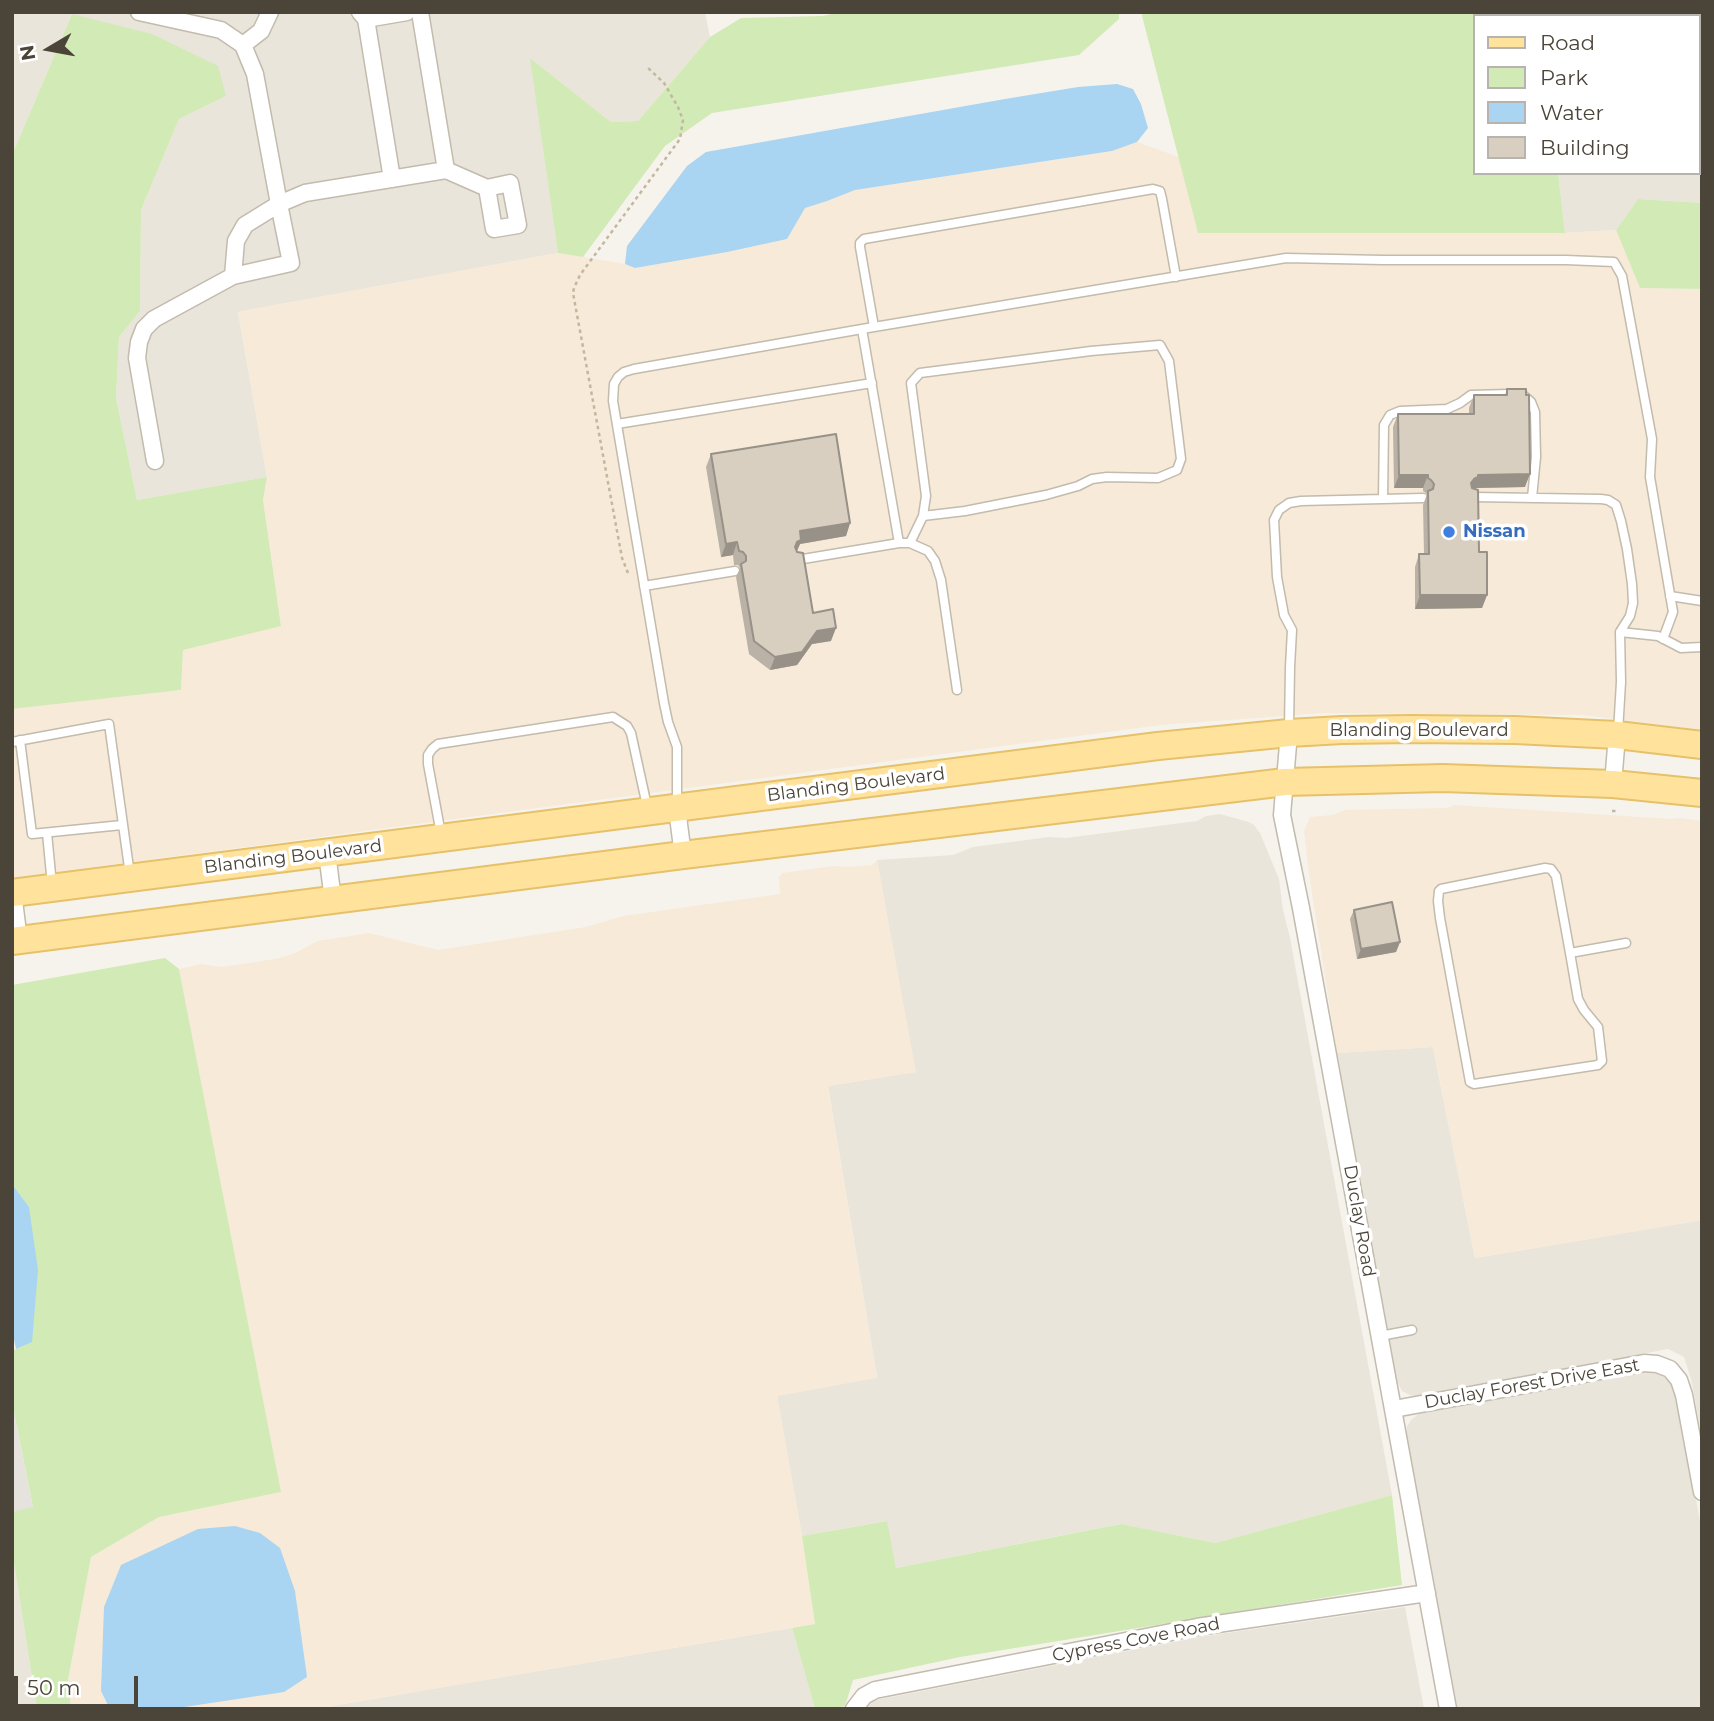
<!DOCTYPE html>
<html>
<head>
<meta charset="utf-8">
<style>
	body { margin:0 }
	#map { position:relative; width:1714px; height:1721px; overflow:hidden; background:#f6f3ec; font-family:Montserrat,sans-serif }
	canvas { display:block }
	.frame { position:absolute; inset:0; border:14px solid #4b4439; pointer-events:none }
	.legend { position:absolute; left:1473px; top:14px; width:228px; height:161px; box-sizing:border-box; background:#fff; border:2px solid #b7b4b0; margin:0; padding:9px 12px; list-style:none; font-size:21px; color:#4b4439 }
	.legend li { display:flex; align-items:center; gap:14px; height:35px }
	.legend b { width:35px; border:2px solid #b7b4b0 }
	.north { position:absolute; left:14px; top:14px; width:70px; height:70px; -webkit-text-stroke:5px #fff; paint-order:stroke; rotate:260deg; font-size:19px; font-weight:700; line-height:28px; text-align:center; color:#4b4439 }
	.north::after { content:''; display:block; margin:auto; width:24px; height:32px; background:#4b4439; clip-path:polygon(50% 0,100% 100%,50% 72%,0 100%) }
	.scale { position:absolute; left:14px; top:1676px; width:124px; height:32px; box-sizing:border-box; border:4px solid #4b4439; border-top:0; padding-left:9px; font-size:21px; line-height:24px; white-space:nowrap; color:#4b4439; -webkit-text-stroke:5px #fff; paint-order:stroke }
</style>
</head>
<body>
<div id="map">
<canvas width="1714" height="1721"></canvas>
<div class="frame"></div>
<ul class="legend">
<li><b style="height:9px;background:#ffe39c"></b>Road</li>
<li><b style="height:19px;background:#d2eab5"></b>Park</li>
<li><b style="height:19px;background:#a9d4f2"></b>Water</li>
<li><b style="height:19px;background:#d8cfc1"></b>Building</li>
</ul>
<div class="north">N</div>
<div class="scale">50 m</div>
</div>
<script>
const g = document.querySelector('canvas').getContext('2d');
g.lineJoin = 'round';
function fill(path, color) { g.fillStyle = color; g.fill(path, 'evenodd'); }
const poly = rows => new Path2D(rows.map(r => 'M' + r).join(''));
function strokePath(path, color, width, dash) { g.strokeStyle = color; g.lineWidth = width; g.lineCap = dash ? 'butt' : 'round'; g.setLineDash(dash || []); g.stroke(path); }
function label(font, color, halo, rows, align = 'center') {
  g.font = font + ' Montserrat,sans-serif'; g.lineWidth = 7; g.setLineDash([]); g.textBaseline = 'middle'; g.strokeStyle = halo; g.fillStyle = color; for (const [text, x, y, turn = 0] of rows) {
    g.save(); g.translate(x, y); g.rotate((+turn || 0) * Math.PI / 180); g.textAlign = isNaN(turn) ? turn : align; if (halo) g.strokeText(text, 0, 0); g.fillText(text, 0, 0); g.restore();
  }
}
fill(poly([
	[12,12,705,12,710,37,638,121,611,122,531,59,558,253,238,312,267,477,137,500,116,398,119,337,140,311,141,210,179,119,226,96,72,14,12,155],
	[1538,12,1623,12,1624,16,1539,16],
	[1669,12,1702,12,1702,85,1698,84,1698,16,1670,16],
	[1698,132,1702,133,1702,203,1638,199,1616,230,1565,233,1558,173,1698,173],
	[1220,814,1249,822,1254,825,1260,833,1279,879,1283,910,1290,938,1392,1495,1215,1543,1120,1524,896,1568,886,1521,802,1536,777,1396,877,1377,828,1086,915,1072,877,860,953,855,973,847,1049,837,1066,838,1197,821,1206,816],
	[1433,1047,1475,1258,1702,1220,1702,1437,1691,1379,1684,1357,1668,1349,1420,1397,1410,1395,1402,1391,1397,1381,1337,1053],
	[1642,1372,1660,1374,1673,1384,1678,1402,1702,1532,1702,1709,1456,1709,1406,1438,1407,1426,1412,1419,1420,1413],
	[12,1550,37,1709,12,1709],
	[1405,1607,1424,1709,830,1709,1199,1637],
	[792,1628,815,1709,314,1709]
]), '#eae5da');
fill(poly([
	[1137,142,1179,157,1198,233,1565,233,1616,230,1640,288,1702,289,1702,730,1582,715,1323,713,1161,725,12,878,12,709,181,690,183,650,281,625,263,500,267,477,238,312,558,253,625,264,635,268,787,239,804,208,827,201,855,190,1112,151],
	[1454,805,1671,819,1680,818,1702,821,1702,1220,1475,1258,1433,1047,1337,1053,1309,874,1304,831,1310,817,1333,815,1344,810,1448,808],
	[877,860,916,1072,828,1086,877,1378,777,1396,802,1536,815,1624,314,1709,71,1709,68,1680,91,1557,159,1517,281,1492,179,969,201,964,222,967,275,959,293,954,318,941,369,933,438,950,586,927,623,916,780,894,779,877,783,873,833,866,848,867,872,865]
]), '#f7ead8');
fill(poly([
	[12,1402,33,1508,12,1512]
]), '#e6e2dd');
fill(poly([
	[840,12,1119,12,1119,19,1079,55,712,113,665,146,583,257,558,253,530,58,611,122,638,121,710,37,741,18,823,16],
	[1141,12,1538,12,1539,16,1474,16,1474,173,1558,173,1565,233,1198,233],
	[72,14,152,34,218,66,226,96,179,119,141,210,140,311,119,337,116,398,137,500,267,477,263,500,281,626,183,650,181,690,12,709,12,155],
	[1638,199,1702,203,1702,289,1640,288,1616,230],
	[165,958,179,969,281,1492,159,1517,91,1557,68,1680,71,1709,37,1709,12,1550,12,1512,33,1507,12,1402,12,1351,32,1341,29,1207,12,1184,12,985],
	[1392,1495,1402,1585,960,1657,853,1680,845,1706,830,1709,815,1709,792,1628,815,1624,802,1536,887,1521,896,1568,1121,1524,1215,1543]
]), '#d2eab5');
fill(poly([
	[1117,84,1133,89,1141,104,1148,128,1137,142,1112,151,855,190,827,201,805,208,787,239,727,252,635,268,625,264,627,246,687,166,706,152,1005,99,1078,87],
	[12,1184,29,1207,38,1270,32,1342,16,1349,12,1330],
	[235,1526,260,1533,280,1548,295,1591,307,1677,284,1692,171,1709,110,1709,101,1691,104,1607,121,1565,198,1529]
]), '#a9d4f2');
const service = poly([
	[874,327,860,247,860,243,864,239,1153,189,1160,191,1162,199,1176,277],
	[862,329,1286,258,1383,260,1566,260,1614,262,1622,276,1652,439,1650,477,1673,612,1663,639],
	[617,424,872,383],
	[1473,497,1601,499,1608,500,1616,505,1621,521,1627,549,1632,584,1633,603,1630,616,1620,632,1621,682,1618,732],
	[1383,499,1384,425,1390,415,1400,411,1447,409,1460,403,1471,395,1508,394,1523,395,1531,402,1535,412,1536,457,1532,498],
	[910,543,923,516,926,496,911,383,920,373,1091,351,1160,345,1169,361,1181,459,1177,470,1158,478,1107,477,1092,479,1078,486,1046,495,965,511,923,516],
	[797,560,899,543,910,543,928,551,935,561,941,580,957,690],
	[644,586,735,571],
	[1670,596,1702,601],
	[1620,632,1658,636,1681,648,1702,647],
	[1289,728,1290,667,1292,630,1284,615,1277,577,1274,520,1279,510,1289,503,1301,501,1423,498],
	[20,740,32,834,122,825],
	[12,742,109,724,130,875],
	[677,802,677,747,668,722,664,703,613,401,614,384,618,377,624,372,634,369,862,329,899,543],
	[47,833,52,885],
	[441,834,428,764,428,755,432,749,438,744,613,717,627,726,631,733,647,806],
	[1570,953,1578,999,1584,1010,1598,1027,1602,1061,1598,1065,1474,1084,1470,1082,1440,918,1438,901,1439,891,1441,889,1545,868,1551,869,1556,876,1570,953,1626,943],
	[1380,1336,1412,1330]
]);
const minor = poly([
	[139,12,221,30,243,45,255,74,279,204,305,193,446,170,420,12],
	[360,12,366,19,392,179],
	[1646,12,1646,16],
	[366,19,407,12],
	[243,45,261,31,270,12],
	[1698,108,1702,108],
	[446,170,487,188,494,229,518,225,510,183,487,188],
	[155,461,137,358,139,342,144,329,154,319,233,276,236,241,245,225,279,204,291,263,233,276],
	[1289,733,1282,815,1301,908,1448,1709],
	[1613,784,1617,735],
	[677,809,683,855],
	[327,853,333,900],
	[13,893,19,940],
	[1394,1409,1644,1363,1657,1364,1670,1369,1679,1380,1684,1395,1702,1492],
	[854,1709,864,1696,875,1690,1197,1627,1427,1593]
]);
const primary = poly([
	[12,893,1158,746,1289,733,1342,730,1412,729,1515,730,1617,735,1702,745],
	[12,941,683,855,1285,782,1443,778,1613,784,1702,793]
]);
strokePath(service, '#c2bbae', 11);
strokePath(minor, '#c2bbae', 19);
strokePath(primary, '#e6c16a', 30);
strokePath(poly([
	[628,573,622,558,573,293,574,288,580,275,680,139,683,120,678,107,664,83,647,67],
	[1612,811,1618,811]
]), '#c4b79f', 2.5, [3.5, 3.5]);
strokePath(service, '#fff', 8);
strokePath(minor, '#fff', 16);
strokePath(primary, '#ffe39c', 26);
fill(poly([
	[1507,389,1525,487,1474,488,1479,552,1487,595,1482,608,1415,609,1415,567,1419,554,1424,554,1423,505,1427,494,1423,491,1423,488,1394,488,1393,427,1398,414,1469,414,1469,408,1474,395,1505,395],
	[711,454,850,523,846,536,800,544,797,551,813,613,831,641,812,644,797,665,770,670,749,654,736,577,740,568,738,565,734,565,733,555,721,557,706,467],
	[1354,910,1400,942,1396,952,1357,959,1350,919]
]), '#bab2a6');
fill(poly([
	[1530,474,1525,487,1474,488,1473,490,1471,483,1478,475],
	[1399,475,1428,475,1423,488,1394,488],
	[850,523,846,536,800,544,796,553,792,555,800,531],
	[737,542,733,555,721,557,726,544],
	[1420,595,1487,595,1482,608,1415,609],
	[836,628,831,641,812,644,797,665,770,670,775,657,817,631],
	[1400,942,1396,952,1357,959,1361,949]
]), '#979187');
const building = poly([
	[1507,389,1526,389,1526,395,1529,395,1530,474,1478,475,1478,477,1474,479,1471,483,1472,488,1478,490,1479,552,1487,552,1487,595,1420,595,1419,554,1429,554,1428,491,1433,489,1434,484,1431,480,1428,478,1428,475,1399,475,1398,414,1474,414,1474,395,1507,395,1507,389],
	[836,434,850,523,800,531,801,540,797,542,795,547,797,552,803,553,813,613,833,609,836,628,817,631,802,652,775,657,754,641,741,564,746,561,746,556,743,552,739,551,737,542,726,544,711,454,836,434],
	[1392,902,1400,942,1361,949,1354,910,1392,902]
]);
fill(building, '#d8cfc1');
strokePath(building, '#979187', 2);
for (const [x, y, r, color] of [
	[1449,532,7,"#3f7fe0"]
]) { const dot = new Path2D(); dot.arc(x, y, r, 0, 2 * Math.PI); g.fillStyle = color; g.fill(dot); strokePath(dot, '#fff', 2.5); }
label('bold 18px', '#366cbe', '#fff', [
	["Nissan",1463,532]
], 'left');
label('18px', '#4b4439', '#fff', [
	["Blanding Boulevard",1419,731],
	["Blanding Boulevard",856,785,-7],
	["Blanding Boulevard",293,857,-7],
	["Duclay Road",1359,1221,80],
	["Duclay Forest Drive East",1532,1384,-10],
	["Cypress Cove Road",1136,1640,-11]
]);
</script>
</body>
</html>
